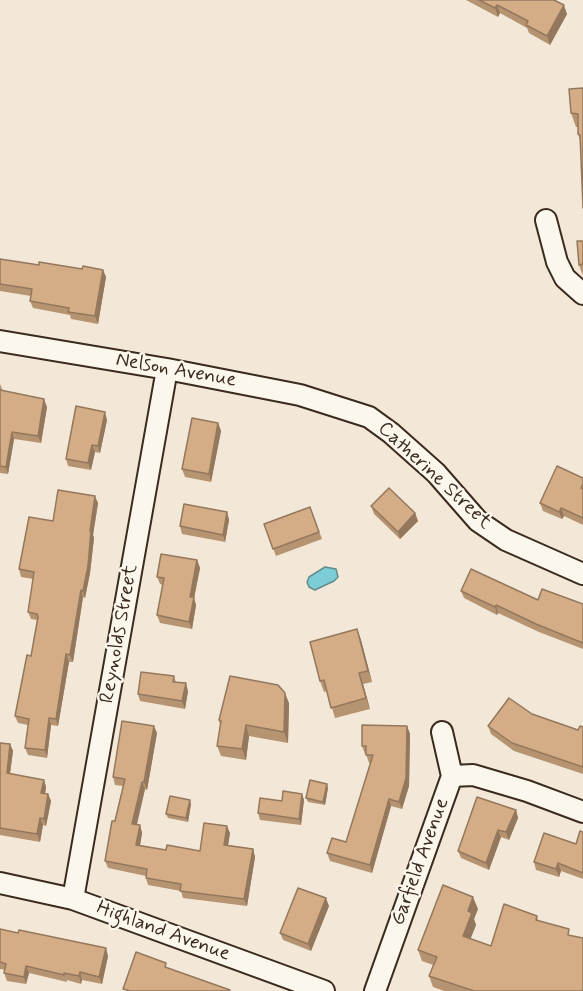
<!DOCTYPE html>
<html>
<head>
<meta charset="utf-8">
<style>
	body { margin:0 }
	canvas { display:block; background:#f3e8d7 }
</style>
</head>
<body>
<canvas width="583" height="991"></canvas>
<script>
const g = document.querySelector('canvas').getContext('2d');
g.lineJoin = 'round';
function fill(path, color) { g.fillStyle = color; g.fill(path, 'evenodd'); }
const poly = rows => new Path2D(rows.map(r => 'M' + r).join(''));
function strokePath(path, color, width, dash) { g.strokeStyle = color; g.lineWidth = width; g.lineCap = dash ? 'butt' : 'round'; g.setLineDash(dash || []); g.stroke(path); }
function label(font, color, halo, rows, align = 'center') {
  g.font = font + ' Mynerve,sans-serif'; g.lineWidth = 5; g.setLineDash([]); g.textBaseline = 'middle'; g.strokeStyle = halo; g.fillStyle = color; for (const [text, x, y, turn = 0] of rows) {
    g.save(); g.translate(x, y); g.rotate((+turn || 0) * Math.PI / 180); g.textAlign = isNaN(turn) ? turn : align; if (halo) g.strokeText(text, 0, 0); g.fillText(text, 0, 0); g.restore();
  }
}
const water = poly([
	[325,567,336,569,338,577,334,581,319,588,315,590,309,587,307,582,309,577,325,567]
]);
fill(water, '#7dcdd6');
strokePath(water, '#638c8c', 1.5);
const minor = poly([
	[546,220,557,262,565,278,583,294],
	[0,341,167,369,300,395,369,417,391,433,436,473,478,521,506,540,583,574],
	[452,776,473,775,527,791,583,812],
	[0,883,73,899,324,991],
	[73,899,167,369],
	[375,991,452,776,442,732]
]);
strokePath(minor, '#3b2a1e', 24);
strokePath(minor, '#fbf7ec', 20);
fill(poly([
	[466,0,554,0,567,14,550,45,529,33,527,28,500,13,498,17],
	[583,88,580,140,578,134,578,127,576,127,571,113],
	[583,241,583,276,579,265],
	[0,259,39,265,103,270,106,277,98,324,71,319,70,315,33,308,30,301,31,296,0,291],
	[0,384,3,391,47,407,41,443,14,439,8,474,0,473],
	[107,420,100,453,95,452,91,470,68,466,66,459],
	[218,423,221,431,211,482,185,477,182,469],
	[583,478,583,525,564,516,562,519,543,511,540,503],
	[98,503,93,535,94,538,90,573,85,598,83,597,73,662,69,662,58,726,51,725,47,758,28,755,25,748,28,725,18,723,15,716,31,656,37,620,31,619,28,612,33,579,21,577,19,569,53,521],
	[371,506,415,513,418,521,400,539,374,514],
	[310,507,322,539,276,556,264,524],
	[227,512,229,520,225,542,182,534,180,526],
	[197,560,200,568,194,598,196,605,192,629,160,623,157,615,163,585,160,584,157,577],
	[461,591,538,600,583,604,583,649,539,632,498,613,497,615,464,598],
	[357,629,361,640,372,682,363,684,370,709,335,718,327,691,324,692,320,681],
	[174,676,176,682,188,691,185,709,140,701,138,694],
	[289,703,288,743,249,736,246,760,221,756,217,746,220,725,219,720],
	[532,714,578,730,583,727,583,774,514,751,491,734,488,726],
	[407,726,410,734,409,786,402,809,391,806,372,873,330,861,327,853,346,842,371,763,369,763,366,754,365,754,362,746],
	[157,733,147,790,145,789,137,825,140,825,142,833,140,845,166,850,200,851,230,833,228,845,253,849,255,857,247,906,183,898,181,891,148,885,146,878,146,876,108,868,105,861,123,786,115,785,113,777],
	[0,743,10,744,13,751,10,774,44,780,46,787,45,794,48,794,51,801,46,826,43,825,40,842,0,835],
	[328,788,325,805,308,802,306,798],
	[302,794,304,800,301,825,260,820,258,813,282,801],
	[191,804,188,822,168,818,166,814],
	[516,810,518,818,509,840,501,837,489,870,461,858,458,851],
	[583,832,583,880,583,879,561,871,559,877,536,870,534,862,576,844],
	[329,906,311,951,283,940,280,933],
	[478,909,474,919,476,925,470,939,491,946,537,916,538,921,583,991,444,991,433,987,429,976,433,965,422,961,418,950],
	[0,929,108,956,102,984,82,980,81,984,67,980,67,982,29,973,26,984,7,981,4,973,5,970,0,969]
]), '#b69472');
fill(poly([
	[497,5,500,13,498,17,495,8],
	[564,5,567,14,550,45,547,36],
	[103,270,106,277,98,324,95,316],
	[44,399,47,407,41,443,38,436],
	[105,412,107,420,100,453,98,446],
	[218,423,221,431,211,482,209,474],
	[12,432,14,439,8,474,6,467],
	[92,445,95,452,91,470,88,463],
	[95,496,98,503,93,535,94,538,90,573,85,598,83,591,90,531],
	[561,508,564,516,562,519,559,512],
	[227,512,229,520,225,542,223,535],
	[415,513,418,521,400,539,398,532],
	[197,560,200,568,194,598,196,605,192,629,189,622,190,597],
	[81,590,83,597,73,662,70,655],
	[496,605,498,613,497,615,495,607],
	[357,629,361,640,372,682,368,671],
	[66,654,69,662,58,726,56,719],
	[359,673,363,684,370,709,366,698],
	[186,683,188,691,185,709,182,701],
	[285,693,289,703,288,743,284,732],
	[49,718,51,725,47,758,45,750],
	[246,725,249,736,246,760,242,749],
	[154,726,157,733,147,790,144,782],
	[407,726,410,734,409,786,402,809,399,802],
	[10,744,13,751,9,780,7,773],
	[44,780,46,787,44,800,41,793],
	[142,782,145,789,135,831,132,824],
	[327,784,328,788,325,805,323,802],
	[48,794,51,801,46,826,44,819],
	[302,794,304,800,301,825,299,819],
	[389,799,391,806,372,873,370,865],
	[190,800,191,804,188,822,186,818],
	[516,810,518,818,509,840,506,832],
	[40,818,43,825,40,842,37,834],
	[140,825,142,833,139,852,136,845],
	[227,826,230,833,227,852,224,845],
	[498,830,501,837,489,870,486,863],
	[253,849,255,857,247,906,244,899],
	[558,863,561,871,559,877,556,869],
	[473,897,478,909,474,919,476,925,467,948,463,936,468,911],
	[326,898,329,906,311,951,308,944],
	[106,948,108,956,102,984,99,977],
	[26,966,29,973,26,984,24,977],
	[80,972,82,980,81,984,79,976]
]), '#94785d');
const building = poly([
	[479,0,554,0,564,5,547,36,526,25,528,21,497,5,495,8,479,0],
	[583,88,583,208,580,135,578,134,578,114,571,113,569,89,583,88],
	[577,241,583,241,583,264,579,265,577,241],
	[0,259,39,265,39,262,82,269,83,266,103,270,95,316,68,312,69,308,30,301,32,289,0,284,0,259],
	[0,390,44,399,38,436,12,432,6,467,0,466,0,390],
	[76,406,105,412,98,446,92,445,88,463,66,459,76,406],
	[192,418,218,423,209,474,182,469,192,418],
	[557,466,583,478,583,484,581,488,583,489,583,518,561,508,559,512,540,503,557,466],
	[389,488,415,513,398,532,371,506,389,488],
	[58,490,95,496,90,531,91,531,88,566,83,591,81,590,70,655,66,654,56,719,49,718,45,750,25,748,29,719,15,716,27,655,31,656,38,617,37,614,28,612,34,572,19,569,29,517,53,521,58,490],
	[184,504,227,512,223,535,180,526,184,504],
	[310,507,319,532,273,549,264,524,310,507],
	[161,554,197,560,190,597,194,597,189,622,157,615,164,578,157,577,161,554],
	[471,569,538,600,542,589,583,604,583,643,536,624,496,605,495,607,461,591,471,569],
	[357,629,368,671,359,673,366,698,331,708,324,680,320,681,310,642,357,629],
	[141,672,174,676,173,682,186,683,182,701,138,694,141,672],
	[230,676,278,685,285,693,284,732,246,725,242,749,217,746,221,721,219,720,230,676],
	[509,698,532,714,578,730,580,726,583,727,583,767,512,743,488,726,509,698],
	[122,721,154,726,144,782,142,782,132,824,140,825,136,845,166,850,167,845,200,851,204,823,227,826,224,845,253,849,244,899,180,891,181,884,146,878,147,869,105,861,112,821,115,821,125,779,113,777,122,721],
	[362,725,407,726,406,778,399,802,389,799,370,865,327,853,332,838,346,842,373,755,366,755,366,746,362,746,362,725],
	[0,743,10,744,7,773,44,780,41,793,48,794,44,819,40,818,37,834,0,828,0,743],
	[310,780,327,784,323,802,306,798,310,780],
	[283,791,302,794,299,819,258,813,260,798,282,801,283,791],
	[170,796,190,800,186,818,166,814,170,796],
	[477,797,516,810,506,832,498,830,486,863,458,851,477,797],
	[580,831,583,832,583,873,558,863,556,869,534,862,544,833,576,844,580,831],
	[443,885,473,897,468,911,472,913,463,936,491,946,504,904,537,916,536,920,569,929,568,935,583,938,583,991,474,991,429,976,437,957,418,950,443,885],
	[298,888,326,898,308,944,280,933,298,888],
	[0,929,18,933,19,930,106,948,99,977,80,972,79,976,64,973,64,975,26,966,24,977,4,973,6,964,0,962,0,929],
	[136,952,166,963,165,967,230,990,229,991,130,991,123,989,136,952]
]);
fill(building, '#d4ac85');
strokePath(building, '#94785d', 1.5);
label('20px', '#3b2a1e', '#fbf7ec', [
	["Nelson Avenue",176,371,10],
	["Catherine Street",434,476,43],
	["Reynolds Street",120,634,-80],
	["Garfield Avenue",421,862,-70],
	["Highland Avenue",163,932,20]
]);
</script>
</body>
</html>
